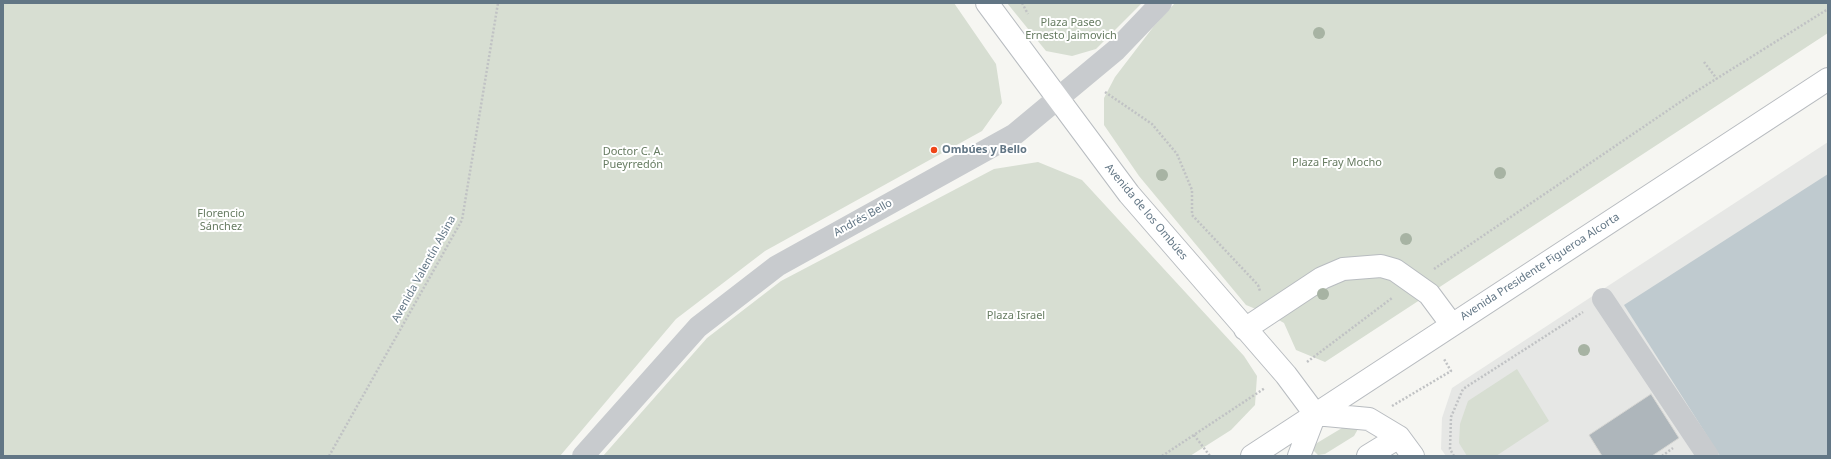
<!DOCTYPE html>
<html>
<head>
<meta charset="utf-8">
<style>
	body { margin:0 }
	#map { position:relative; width:1831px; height:459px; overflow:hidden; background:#f6f6f2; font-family:"Noto Sans",sans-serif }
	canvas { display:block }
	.frame { position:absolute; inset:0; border:4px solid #627685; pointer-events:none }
</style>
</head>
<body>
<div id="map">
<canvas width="1831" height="459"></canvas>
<div class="frame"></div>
</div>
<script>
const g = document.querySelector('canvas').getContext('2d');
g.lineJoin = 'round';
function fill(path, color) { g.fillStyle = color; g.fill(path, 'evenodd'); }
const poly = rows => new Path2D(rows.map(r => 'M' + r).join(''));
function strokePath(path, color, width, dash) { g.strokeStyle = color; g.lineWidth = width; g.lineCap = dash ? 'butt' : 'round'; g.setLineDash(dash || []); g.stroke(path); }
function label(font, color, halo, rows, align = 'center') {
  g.font = font + ' "Noto Sans",sans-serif'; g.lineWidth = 4; g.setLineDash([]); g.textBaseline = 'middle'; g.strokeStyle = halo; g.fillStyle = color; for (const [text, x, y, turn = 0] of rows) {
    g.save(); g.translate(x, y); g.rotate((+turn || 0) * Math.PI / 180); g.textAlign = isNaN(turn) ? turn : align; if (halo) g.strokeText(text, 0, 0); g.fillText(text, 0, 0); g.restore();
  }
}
fill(poly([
	[1828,142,1828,456,1446,456,1441,449,1442,418,1452,388]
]), '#e6e7e5');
fill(poly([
	[3,3,954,3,996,64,1002,103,982,131,765,251,676,319,560,456,3,456],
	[1007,3,1142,3,1096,49,1072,56,1046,51],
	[1175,3,1828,3,1828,33,1325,362,1296,350,1284,323,1268,314,1246,305,1139,176,1104,125,1104,98,1115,77,1154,26],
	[1038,162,1082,180,1244,356,1257,376,1255,405,1231,430,1190,456,603,456,707,338,781,281,994,169],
	[1517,369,1549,421,1496,456,1467,456,1459,443,1460,424,1468,401],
	[1347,425,1358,429,1354,436,1325,454,1318,455,1312,449,1317,443]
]), '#d7ded2');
fill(poly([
	[1828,174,1828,456,1720,456,1624,305]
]), '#bfcacf');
const building = poly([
	[1651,394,1679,438,1652,456,1602,456,1589,435,1651,394]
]);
fill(building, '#aeb6bb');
strokePath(building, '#d7d7d4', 1);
const major = poly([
	[987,3,1129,194,1286,375,1315,414,1369,419,1399,437,1413,456],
	[1245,329,1322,278,1343,269,1381,266,1395,270,1429,294,1452,325],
	[1252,456,1828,79],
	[1299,456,1315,414],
	[1368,456,1399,437]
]);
strokePath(major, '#b8bcc0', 24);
strokePath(poly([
	[1022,3,1028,14],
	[1704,62,1717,79],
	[1105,92,1152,124,1177,154,1192,190,1192,215,1258,285,1260,291],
	[1434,269,1692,94,1828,9],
	[1307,362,1392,298],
	[1392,406,1451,371,1444,359],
	[1194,435,1210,456],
	[329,456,462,220,498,3],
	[1162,456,1265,388],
	[1454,456,1450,449,1451,417,1463,389,1583,312],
	[1662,456,1673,448]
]), '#c0c2c4', 2.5, [2, 2]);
strokePath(poly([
	[1603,299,1708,456],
	[583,456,698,327,777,266,1015,134,1116,50,1161,3]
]), '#c8cbce', 22);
strokePath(major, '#fff', 22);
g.fillStyle = '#a7b3a3';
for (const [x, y] of [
	[1319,33],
	[1500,173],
	[1162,175],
	[1406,239],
	[1323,294],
	[1584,350]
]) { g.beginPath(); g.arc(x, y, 6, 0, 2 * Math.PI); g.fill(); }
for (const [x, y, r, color] of [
	[934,150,4,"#ef4618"]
]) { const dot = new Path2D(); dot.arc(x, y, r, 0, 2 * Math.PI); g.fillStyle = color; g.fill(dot); strokePath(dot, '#fff', 1.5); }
label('11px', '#677c62', '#fff', [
	["Plaza Paseo",1071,23],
	["Ernesto Jaimovich",1071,36],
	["Doctor C. A.",633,152],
	["Pueyrredón",633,165],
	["Plaza Fray Mocho",1337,163],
	["Florencio",221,214],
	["Sánchez",221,227],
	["Plaza Israel",1016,316]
]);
label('bold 11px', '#627685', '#fff', [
	["Ombúes y Bello",942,150]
], 'left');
label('11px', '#627685', '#fff', [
	["Avenida de los Ombúes",1146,212,50],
	["Andrés Bello",863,218,-29],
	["Avenida Presidente Figueroa Alcorta",1540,267,-33],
	["Avenida Valentín Alsina",424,269,-61]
]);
</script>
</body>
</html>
